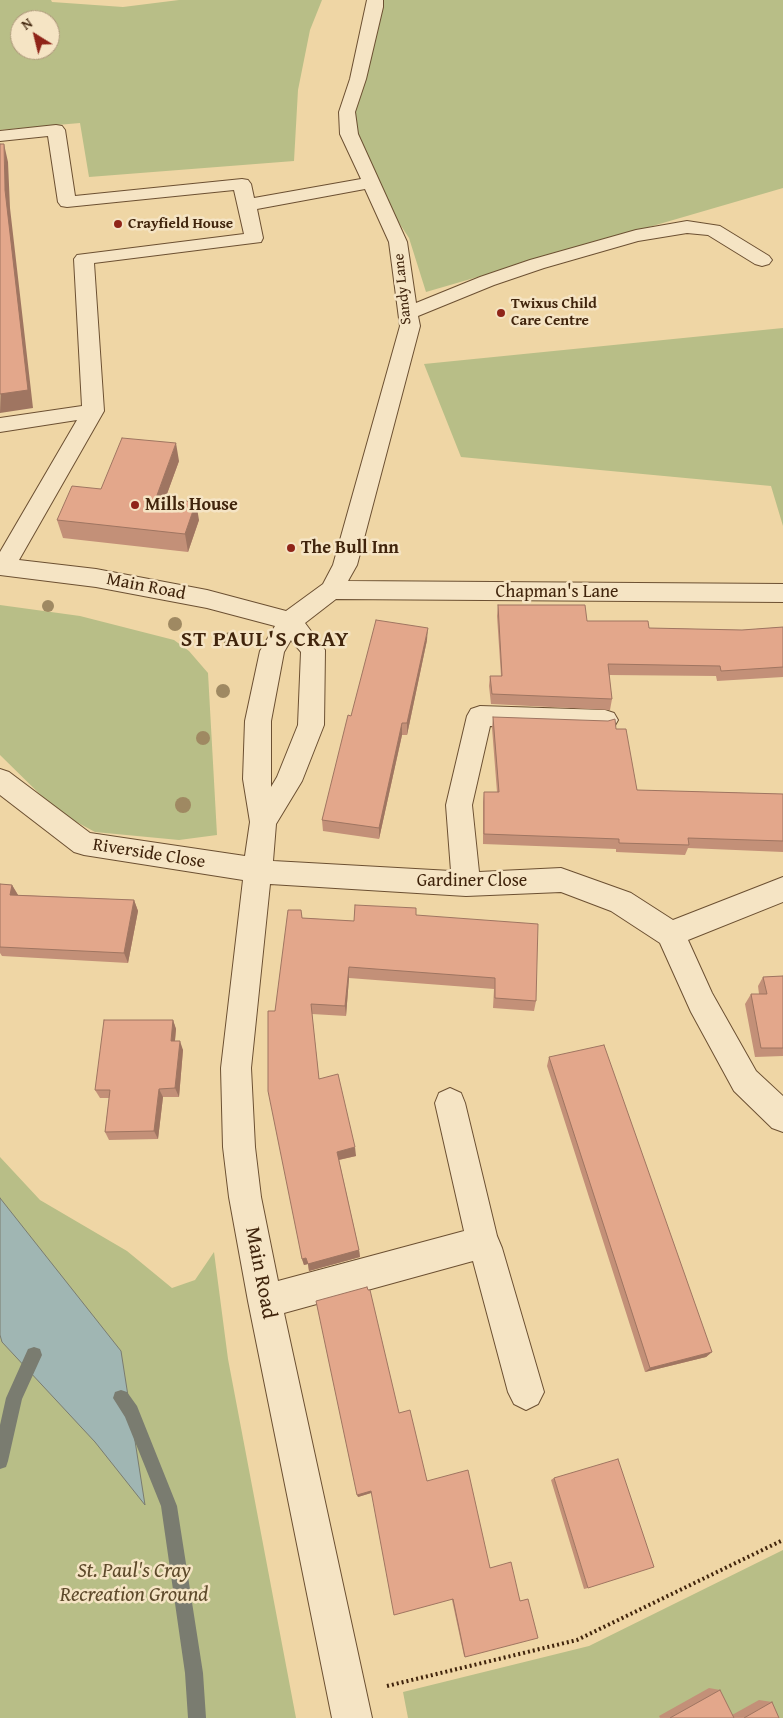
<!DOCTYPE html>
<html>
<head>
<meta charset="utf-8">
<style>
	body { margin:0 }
	#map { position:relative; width:783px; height:1718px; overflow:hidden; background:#efd6a5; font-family:"Gentium Book Plus",serif }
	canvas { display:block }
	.north { position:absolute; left:10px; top:10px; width:50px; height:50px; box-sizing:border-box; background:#f5e4c4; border:1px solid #ad977a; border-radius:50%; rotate:324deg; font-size:14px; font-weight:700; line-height:20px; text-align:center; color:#40240c }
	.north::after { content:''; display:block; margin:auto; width:18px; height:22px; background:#8f2418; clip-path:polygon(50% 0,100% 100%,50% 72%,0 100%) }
</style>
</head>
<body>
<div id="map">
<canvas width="783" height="1718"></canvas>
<div class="north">N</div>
</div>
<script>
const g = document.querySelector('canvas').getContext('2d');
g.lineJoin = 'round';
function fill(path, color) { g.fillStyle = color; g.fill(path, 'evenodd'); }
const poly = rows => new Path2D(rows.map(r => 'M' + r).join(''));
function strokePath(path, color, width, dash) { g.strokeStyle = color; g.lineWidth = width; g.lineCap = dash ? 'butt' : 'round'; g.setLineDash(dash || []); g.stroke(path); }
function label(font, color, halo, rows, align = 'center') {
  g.font = font + ' "Gentium Book Plus",serif'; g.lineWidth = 5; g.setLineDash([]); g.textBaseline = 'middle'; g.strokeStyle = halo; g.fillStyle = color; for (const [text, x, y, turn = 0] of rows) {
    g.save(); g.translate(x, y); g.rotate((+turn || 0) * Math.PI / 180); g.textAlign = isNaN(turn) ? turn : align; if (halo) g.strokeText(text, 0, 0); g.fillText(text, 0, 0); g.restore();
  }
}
fill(poly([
	[0,0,51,0,52,2,123,7,179,0,322,0,310,30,298,90,294,161,89,177,80,123,0,130],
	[20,20,50,20,50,50,20,50],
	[377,0,783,0,783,188,426,292,409,238,370,179,352,133,359,79],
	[783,328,783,526,771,486,461,457,424,364],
	[0,605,80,616,174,640,189,651,208,673,217,835,179,840,95,832,58,812,0,755],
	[0,1157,40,1200,127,1251,172,1288,195,1280,214,1252,228,1359,296,1718,0,1718],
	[783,1550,783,1718,408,1718,403,1692,589,1646]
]), '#b8be87');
const water = poly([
	[0,1198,121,1351,145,1505,95,1442,2,1342,0,1335,0,1198]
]);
fill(water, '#a0b6b3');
strokePath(water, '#7a7c70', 1);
fill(poly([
	[34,1347,40,1349,42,1355,22,1399,8,1461,6,1467,0,1469,0,1425,6,1398,28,1349,34,1347],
	[121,1390,127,1392,137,1406,177,1506,203,1673,206,1718,188,1718,185,1673,161,1506,125,1417,113,1398,115,1392,121,1390]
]), '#7a7c70');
const minor = poly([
	[367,0,383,0,383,7,366,79,355,112,358,134,407,242,416,303,480,277,530,260,636,230,687,221,720,226,769,256,772,260,769,264,762,266,755,264,708,235,687,233,638,241,544,268,494,285,418,316,420,326,357,565,348,581,783,584,783,602,336,599,305,623,325,650,324,725,302,781,276,824,273,861,451,871,446,805,467,716,471,709,480,706,605,710,614,713,618,720,614,727,605,730,490,726,472,805,479,872,561,868,631,893,673,920,783,877,783,902,688,940,712,993,756,1071,783,1096,783,1132,772,1128,734,1091,691,1012,660,943,611,911,561,892,466,896,270,884,251,1068,255,1147,261,1197,278,1281,464,1231,435,1103,439,1093,450,1088,461,1093,465,1103,497,1236,502,1248,544,1392,538,1404,526,1410,514,1404,508,1392,473,1261,284,1313,372,1718,332,1718,248,1301,229,1197,223,1147,221,1068,243,880,84,855,74,852,0,795,0,769,9,772,90,833,245,856,250,822,243,779,245,721,260,651,275,626,207,608,96,587,0,575,0,552,77,420,0,432,0,418,82,406,74,259,77,255,244,234,234,190,67,207,61,206,58,202,48,136,0,141,0,131,56,125,62,126,65,130,75,196,242,179,248,180,251,184,254,198,361,179,340,134,339,112,350,79,367,0],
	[365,189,389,242,400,326,333,565,323,584,286,611,207,590,96,569,19,560,104,411,94,263,261,242,263,238,257,209,365,189],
	[291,640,301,652,298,725,277,777,271,787,271,721,284,652,291,640]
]);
strokePath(minor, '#6c5032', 2);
strokePath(poly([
	[387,1686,577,1640,783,1540]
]), '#40240c', 4, [2, 3]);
fill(minor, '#f5e4c4');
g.fillStyle = '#9f8962';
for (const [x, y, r] of [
	[48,606,6],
	[175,624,7],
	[230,639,7],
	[223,691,7],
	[203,738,7],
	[183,805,8]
]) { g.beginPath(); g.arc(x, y, r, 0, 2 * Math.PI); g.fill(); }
fill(poly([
	[179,461,165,499,199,520,188,552,63,538,57,520,101,489],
	[498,605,587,621,649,628,742,630,783,627,783,677,717,681,716,676,609,675,612,699,610,710,491,704,489,686,490,676,501,676,497,616],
	[427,640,407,735,402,735,379,839,323,831,322,820,351,716],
	[493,717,616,729,637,790,783,794,783,852,688,848,685,855,616,852,616,849,483,844,483,802,484,792,497,792,492,728],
	[0,884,12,885,18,895,134,900,138,911,128,963,2,956,0,953],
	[416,915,536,1001,534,1011,493,1008,494,989,349,978,346,1016,312,1014,319,1079,356,1156,339,1160,359,1250,360,1257,309,1271,308,1264,304,1265,302,1259,275,1011,303,918,354,921],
	[783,976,783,1056,755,1057,745,1004,751,994,759,994,758,986,763,977],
	[173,1020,176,1029,175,1041,183,1050,179,1097,163,1097,158,1139,109,1140,105,1132,109,1098,100,1098,95,1090],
	[549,1057,712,1352,706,1357,645,1372,547,1066],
	[399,1413,427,1481,490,1568,520,1601,528,1599,465,1657,464,1656,452,1600,371,1493,358,1497],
	[554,1478,588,1588,584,1589,551,1480],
	[709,1688,720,1690,732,1715,759,1700,772,1702,779,1718,660,1718,659,1716]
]), '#c39078');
fill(poly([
	[4,144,8,162,10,208,33,408,0,413,5,190],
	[176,443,179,461,159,516,156,498],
	[196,502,199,520,188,552,185,534],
	[428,628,427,640,407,735,407,723],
	[402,723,402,735,379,839,379,828],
	[12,885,18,895,10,895],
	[134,900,138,911,128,963,124,953],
	[349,967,349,978,346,1016,345,1006],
	[173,1020,176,1029,174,1050,171,1041],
	[180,1041,183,1050,179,1097,175,1088],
	[159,1089,163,1097,158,1139,154,1131],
	[355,1147,356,1156,338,1160,337,1152],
	[359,1250,360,1257,309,1271,308,1264,304,1265,302,1259],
	[712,1352,706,1357,645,1372,650,1368],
	[371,1491,371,1493,358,1497,357,1495]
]), '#9f7561');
const building = poly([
	[0,144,4,144,5,190,28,390,0,394,0,144],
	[122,438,176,443,156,498,196,502,185,534,57,520,72,486,101,489,122,438],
	[498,605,585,605,587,621,648,621,649,628,742,630,783,627,783,667,721,671,720,666,608,664,612,699,492,694,490,676,502,676,498,605],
	[376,620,428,628,407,723,402,723,379,828,322,820,348,715,351,716,376,620],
	[493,717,608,721,615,719,616,729,626,729,637,790,783,794,783,841,688,838,689,845,619,843,619,839,484,834,484,792,499,792,493,717],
	[0,884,12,885,10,895,134,900,124,953,0,947,0,884],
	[355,905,416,908,416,915,538,924,536,1001,495,998,495,978,349,967,345,1006,311,1004,319,1079,338,1074,355,1147,337,1152,359,1250,308,1264,306,1258,302,1259,268,1091,268,1011,275,1011,288,910,301,910,302,918,354,921,355,905],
	[783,976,783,1048,761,1048,751,994,767,994,763,977,783,976],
	[104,1020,173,1020,171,1041,180,1041,175,1088,159,1089,154,1131,105,1132,110,1090,95,1090,104,1020],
	[604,1045,712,1352,650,1368,549,1057,604,1045],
	[367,1287,368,1290,370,1290,399,1413,410,1410,427,1481,468,1470,490,1568,511,1562,520,1601,528,1599,538,1638,465,1657,453,1599,394,1615,371,1491,357,1495,316,1301,367,1287],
	[618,1459,654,1567,588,1588,554,1478,618,1459],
	[720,1690,734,1718,670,1718,720,1690],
	[772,1702,779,1718,744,1718,772,1702]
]);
fill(building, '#e3a78b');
strokePath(building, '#9f7561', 1);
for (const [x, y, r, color] of [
	[118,224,5,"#8f2418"],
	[501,313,5,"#8f2418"],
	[135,505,5,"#8f2418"],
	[291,548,5,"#8f2418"]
]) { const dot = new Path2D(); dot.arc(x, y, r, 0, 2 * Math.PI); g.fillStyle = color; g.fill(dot); strokePath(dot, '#f5e4c4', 2); }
label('bold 15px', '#40240c', '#f5e4c4', [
	["Crayfield House",128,224],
	["Twixus Child",511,304],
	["Care Centre",511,321]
], 'left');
label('15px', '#40240c', '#f5e4c4', [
	["Sandy Lane",403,289,-96]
]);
label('bold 18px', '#40240c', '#f5e4c4', [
	["Mills House",145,505],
	["The Bull Inn",301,548]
], 'left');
label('18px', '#40240c', '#f5e4c4', [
	["Main Road",146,587,11],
	["Chapman's Lane",557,592],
	["Riverside Close",149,854,9],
	["Gardiner Close",472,881]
]);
label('21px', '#40240c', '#f5e4c4', [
	["Main Road",260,1273,79]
]);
label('italic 21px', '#5e4a2b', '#f5e4c4', [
	["St. Paul's Cray",134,1572],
	["Recreation Ground",134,1596]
]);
g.letterSpacing = '1px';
label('bold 22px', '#40240c', '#f5e4c4', [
	["ST PAUL'S CRAY",265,640]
]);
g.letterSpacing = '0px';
</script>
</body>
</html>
